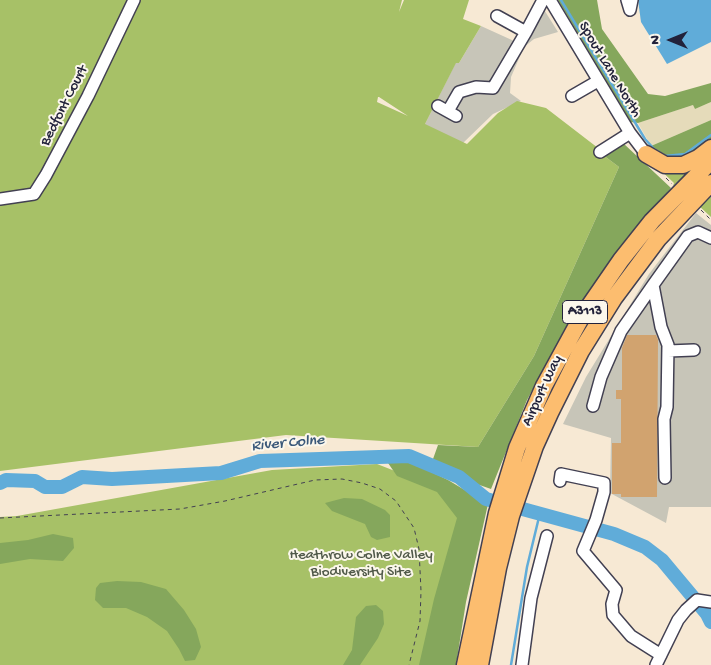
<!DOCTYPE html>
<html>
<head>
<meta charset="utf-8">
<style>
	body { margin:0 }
	#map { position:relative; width:711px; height:665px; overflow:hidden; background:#f7e9d4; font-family:"Gochi Hand",sans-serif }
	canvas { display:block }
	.north { position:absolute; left:646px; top:15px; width:50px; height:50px; -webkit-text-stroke:4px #fbf7ec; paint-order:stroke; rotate:270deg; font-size:14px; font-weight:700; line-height:20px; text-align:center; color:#22223b }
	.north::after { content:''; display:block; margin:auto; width:18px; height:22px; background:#22223b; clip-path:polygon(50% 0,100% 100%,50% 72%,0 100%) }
</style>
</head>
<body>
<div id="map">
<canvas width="711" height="665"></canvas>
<div class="north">N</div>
</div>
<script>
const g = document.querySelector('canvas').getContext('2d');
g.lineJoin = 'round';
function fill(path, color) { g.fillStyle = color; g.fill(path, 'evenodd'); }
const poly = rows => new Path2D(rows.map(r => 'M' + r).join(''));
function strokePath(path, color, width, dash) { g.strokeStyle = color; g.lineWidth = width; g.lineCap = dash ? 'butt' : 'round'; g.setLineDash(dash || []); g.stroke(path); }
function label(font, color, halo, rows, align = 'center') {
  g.font = font + ' "Gochi Hand",sans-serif'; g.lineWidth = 4; g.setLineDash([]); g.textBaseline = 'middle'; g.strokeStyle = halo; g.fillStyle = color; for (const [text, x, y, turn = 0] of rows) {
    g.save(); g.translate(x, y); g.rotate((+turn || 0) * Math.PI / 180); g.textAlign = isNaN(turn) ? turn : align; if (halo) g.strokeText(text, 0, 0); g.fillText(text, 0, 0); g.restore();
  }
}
fill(poly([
	[711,102,711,120,651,146,638,123,693,105,695,109]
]), '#e5dbba');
fill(poly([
	[538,0,558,32,534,39,524,47,511,77,510,93,521,101,493,114,463,143,424,126,456,62,459,63,481,26,514,41],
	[696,213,711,225,711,507,669,507,666,523,610,493,611,438,563,424,586,377,649,274]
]), '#c7c5b8');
fill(poly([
	[0,0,402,0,399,12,404,0,469,0,463,19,481,26,459,63,456,63,425,124,467,144,498,113,517,101,546,108,598,148,603,155,619,167,534,356,478,447,286,435,0,471],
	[378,97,379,97,408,116,377,102],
	[702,159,673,186,674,183,652,162],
	[711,188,711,217,698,205],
	[377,464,477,503,445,665,0,665,0,517,17,516,272,470]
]), '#a7c167');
fill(poly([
	[558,0,597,0,602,29,648,94,665,96,711,83,711,102,695,109,693,105,638,123,631,122],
	[711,120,711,139,699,149,676,161,651,146],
	[623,143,671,188,602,272,567,325,527,400,491,489,471,482,433,459,438,445,478,447,534,356,619,167,603,155],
	[406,460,448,480,488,504,466,602,456,665,419,665,434,599,457,518,437,492,397,476,388,463],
	[344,498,362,499,385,510,390,515,390,537,377,540,371,537,365,524,332,511,325,503],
	[53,534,73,538,74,548,63,561,30,559,0,564,0,543,28,540],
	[117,581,141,582,166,589,184,610,196,629,201,647,195,660,185,661,179,649,167,631,147,617,126,608,103,608,95,600,96,588,100,583],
	[376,605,383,611,384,624,378,638,360,665,343,665,352,650,356,617,366,606]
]), '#85a75c');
fill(poly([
	[638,0,711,0,711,42,667,64,641,22]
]), '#60acd9');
strokePath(poly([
	[561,0,645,139,654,149],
	[665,156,685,154,711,135],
	[511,665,527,567,540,513]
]), '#60acd9', 2.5);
strokePath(poly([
	[0,483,6,480,35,481,45,487,62,487,82,477,112,479,221,473,260,461,409,456,459,477,486,499,614,534,645,547,662,560,707,614,711,622]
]), '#60acd9', 14);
fill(poly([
	[627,335,656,335,658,340,657,497,621,497,621,494,612,494,612,443,621,443,621,399,616,399,616,390,622,390,622,348]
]), '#d1a36f');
const minor = poly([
	[550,0,630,133,646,154],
	[627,0,630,10,632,0],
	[497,16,526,32,543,0],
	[572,96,598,81],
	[438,106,456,116],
	[448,111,459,92,476,87,493,88,526,32],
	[600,152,630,133],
	[0,199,34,194,46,175,88,96,134,0],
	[653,285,661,327,668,345,667,407,664,419,665,478],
	[668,351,694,350],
	[593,406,601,377,621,331,653,285,688,236,698,232,711,238],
	[560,481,561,474,604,483,604,492,596,520,583,551,616,590,612,604,613,615,631,636,661,655],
	[522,665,531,598,547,536],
	[656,665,678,620,686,610,697,600,711,602]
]);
const highway = poly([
	[646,154,665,165,683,165,698,158,711,148],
	[465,665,497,513,517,448,544,386,581,318,621,260,652,221,711,161],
	[480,665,498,568,511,516,535,446,550,413,581,351,614,298,658,239,711,183]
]);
strokePath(minor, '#424052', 14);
strokePath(highway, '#424052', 19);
strokePath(poly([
	[666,178,672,184],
	[701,210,711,220],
	[0,518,180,509,225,501,315,480,342,479,362,483,380,489,396,501,414,528,419,549,421,591,420,621,409,665]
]), '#424052', 1, [4, 4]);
strokePath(minor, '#fff', 11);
strokePath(highway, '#fcbd6f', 16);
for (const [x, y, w] of [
	[585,312,45]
]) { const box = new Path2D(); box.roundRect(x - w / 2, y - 11.5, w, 23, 4); g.fillStyle = '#fbf7ec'; g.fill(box); strokePath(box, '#22223b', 1); }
label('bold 14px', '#22223b', null, [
	["A3113",585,312]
]);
label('15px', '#22223b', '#fbf7ec', [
	["Spout Lane North",609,70,59],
	["Bedfont Court",65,106,-63],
	["Airport Way",543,391,-65]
]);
label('15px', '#515a4a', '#fbf7ec', [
	["Heathrow Colne Valley",361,556],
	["Biodiversity Site",361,573]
]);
label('italic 16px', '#3b597a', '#fbf7ec', [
	["River Colne",288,444,-5]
]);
</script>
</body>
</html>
